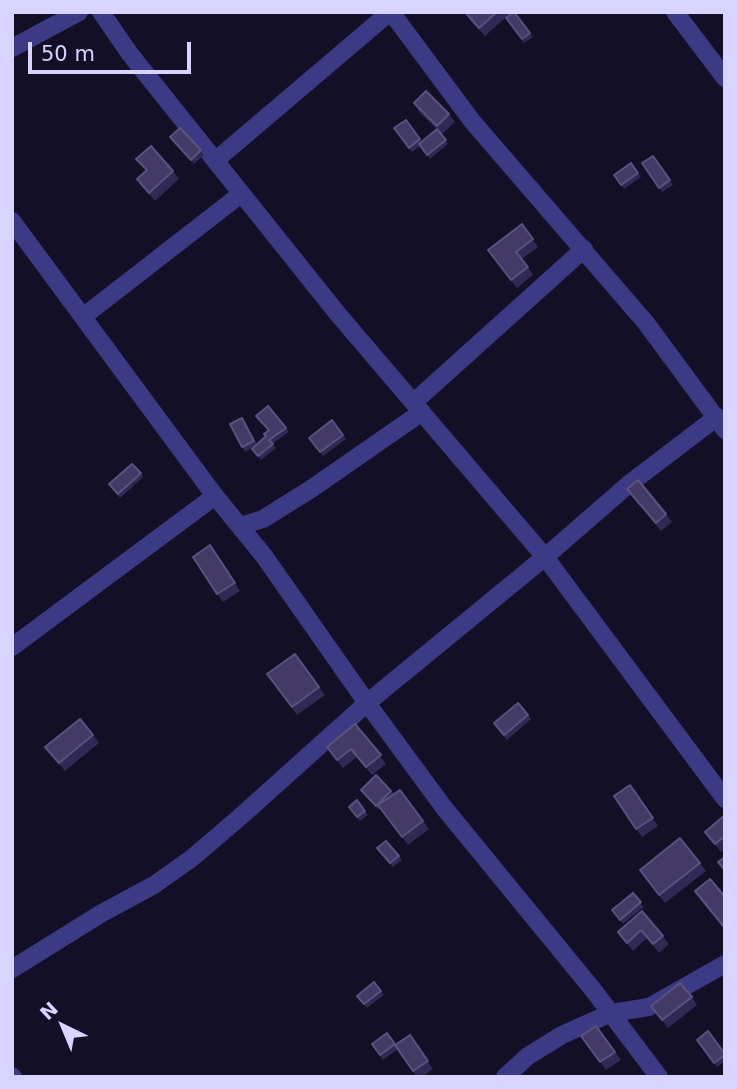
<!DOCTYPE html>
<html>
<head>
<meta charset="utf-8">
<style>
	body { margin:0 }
	#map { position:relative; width:737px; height:1089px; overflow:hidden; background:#130f26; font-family:"DejaVu Sans",sans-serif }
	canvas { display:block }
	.frame { position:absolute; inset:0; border:14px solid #d9d4ff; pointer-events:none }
	.north { position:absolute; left:28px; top:991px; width:70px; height:70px; -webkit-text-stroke:5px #130f26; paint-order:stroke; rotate:317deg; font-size:19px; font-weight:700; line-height:28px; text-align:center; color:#d9d4ff }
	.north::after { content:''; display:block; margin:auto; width:24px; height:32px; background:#d9d4ff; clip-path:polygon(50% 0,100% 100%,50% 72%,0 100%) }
	.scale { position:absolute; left:28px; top:42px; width:163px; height:32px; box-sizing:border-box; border:4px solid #d9d4ff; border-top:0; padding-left:9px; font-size:21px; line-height:24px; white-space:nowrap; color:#d9d4ff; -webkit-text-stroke:5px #130f26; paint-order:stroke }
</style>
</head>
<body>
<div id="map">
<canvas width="737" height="1089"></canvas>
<div class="frame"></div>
<div class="north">N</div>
<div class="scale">50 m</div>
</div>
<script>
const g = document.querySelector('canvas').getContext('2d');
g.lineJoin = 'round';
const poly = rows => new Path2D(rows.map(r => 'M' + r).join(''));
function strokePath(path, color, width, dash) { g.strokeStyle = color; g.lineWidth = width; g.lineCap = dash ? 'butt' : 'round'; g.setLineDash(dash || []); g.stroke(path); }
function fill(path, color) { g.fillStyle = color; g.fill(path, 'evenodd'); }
strokePath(poly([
	[101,12,130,54,337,313,545,557,725,799],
	[391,12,472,121,646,323,725,430],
	[675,12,725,78],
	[12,48,79,12],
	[216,160,390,12],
	[12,221,215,496,264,556,367,703,445,809,594,991,659,1077],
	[84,316,241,194],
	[414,402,584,249],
	[240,526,263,519,311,489,422,412],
	[12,647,215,496],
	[12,969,102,913,154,885,192,858,240,817,367,703,545,557,629,484,717,417],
	[12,1076,13,1077],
	[505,1077,528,1056,562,1035,611,1013,649,1007,725,964]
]), '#3d3a85', 18);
fill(poly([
	[465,12,512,12,485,36,470,20],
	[514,12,533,37,524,43,506,18],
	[414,103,449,114,455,122,442,134,419,112],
	[406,120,422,142,437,129,448,144,430,159,420,146,412,152,394,128],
	[170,137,201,150,204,155,194,164],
	[653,156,673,185,662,192,642,163],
	[136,159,173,171,179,179,155,201,137,179,146,171],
	[631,163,641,177,624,189,614,175],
	[522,224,538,247,522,259,533,275,517,288,488,250],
	[242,418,257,444,286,428,289,432,272,444,276,448,261,460,252,449,254,447,245,452,242,447],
	[332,420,346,439,323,456,309,438],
	[141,473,143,477,120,498,109,484],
	[627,489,666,514,672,522,661,531],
	[210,545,240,591,223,602,193,557],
	[295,654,325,695,297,715,268,675],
	[528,715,531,719,507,740,497,728],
	[355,724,386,764,372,775,357,757,343,768,327,747],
	[93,735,99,743,65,771,45,747],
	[630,785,658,826,642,837,636,829],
	[361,790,391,791,394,794,400,790,429,829,408,845,380,808,379,810],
	[357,800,368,815,360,821,349,807],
	[725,815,725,849,721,852,705,832],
	[386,841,402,860,393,867,377,848],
	[700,863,706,871,665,903,645,878],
	[633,893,644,907,623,924,612,910],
	[642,911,669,944,659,953,647,938,633,951,618,932],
	[374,982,384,995,367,1008,357,996],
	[692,997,697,1005,668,1028,651,1006],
	[596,1026,621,1060,606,1070,581,1036],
	[387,1033,396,1046,410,1035,433,1069,422,1077,417,1077,398,1049,383,1060,372,1044],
	[697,1040,725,1054,725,1061,717,1067]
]), '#312854');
const building = poly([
	[465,12,497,12,479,28,465,12],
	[514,12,530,33,522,39,506,18,514,12],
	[426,91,449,114,437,126,414,103,426,91],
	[406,120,420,139,409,148,394,128,406,120],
	[180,128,201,150,191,160,170,137,180,128],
	[437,129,446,140,427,155,419,144,437,129],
	[151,146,173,171,149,193,137,179,147,170,136,159,151,146],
	[653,156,670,180,659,188,642,163,653,156],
	[631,163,638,173,621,185,614,175,631,163],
	[522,224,533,239,516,252,528,267,511,280,488,250,522,224],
	[268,406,286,428,269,440,273,444,258,456,252,449,266,436,264,434,269,430,256,416,268,406],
	[242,418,254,441,242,447,230,424,242,418],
	[332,420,343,435,320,452,309,438,332,420],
	[132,464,141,473,118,494,109,484,132,464],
	[638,480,666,514,656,523,627,489,638,480],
	[210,545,235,583,217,594,193,557,210,545],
	[295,654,319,687,292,707,267,674,295,654],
	[518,703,528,715,504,735,494,723,518,703],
	[80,719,93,735,59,763,45,747,80,719],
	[355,724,381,755,366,767,351,749,337,760,327,747,355,724],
	[376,775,391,791,376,806,361,790,376,775],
	[630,785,653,818,636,829,614,796,630,785],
	[400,790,423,821,402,837,378,805,400,790],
	[357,800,365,811,357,817,349,807,357,800],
	[725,815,725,836,715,844,705,832,725,815],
	[680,838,700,863,659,895,640,870,680,838],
	[386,841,399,856,390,863,377,848,386,841],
	[725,857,724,868,725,870,718,862,725,857],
	[710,879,725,897,725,926,724,927,695,891,710,879],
	[633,893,641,902,620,920,612,910,633,893],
	[642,911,663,936,653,944,641,930,627,943,618,932,642,911],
	[374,982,381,991,364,1004,357,996,374,982],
	[680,983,692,997,662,1020,651,1006,680,983],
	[596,1026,615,1052,600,1062,581,1036,596,1026],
	[708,1031,725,1054,725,1055,714,1063,697,1040,708,1031],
	[387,1033,395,1044,380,1055,372,1044,387,1033],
	[410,1035,428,1061,413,1071,395,1045,410,1035]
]);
fill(building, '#433a66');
strokePath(building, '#5a527e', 2);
</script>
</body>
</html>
